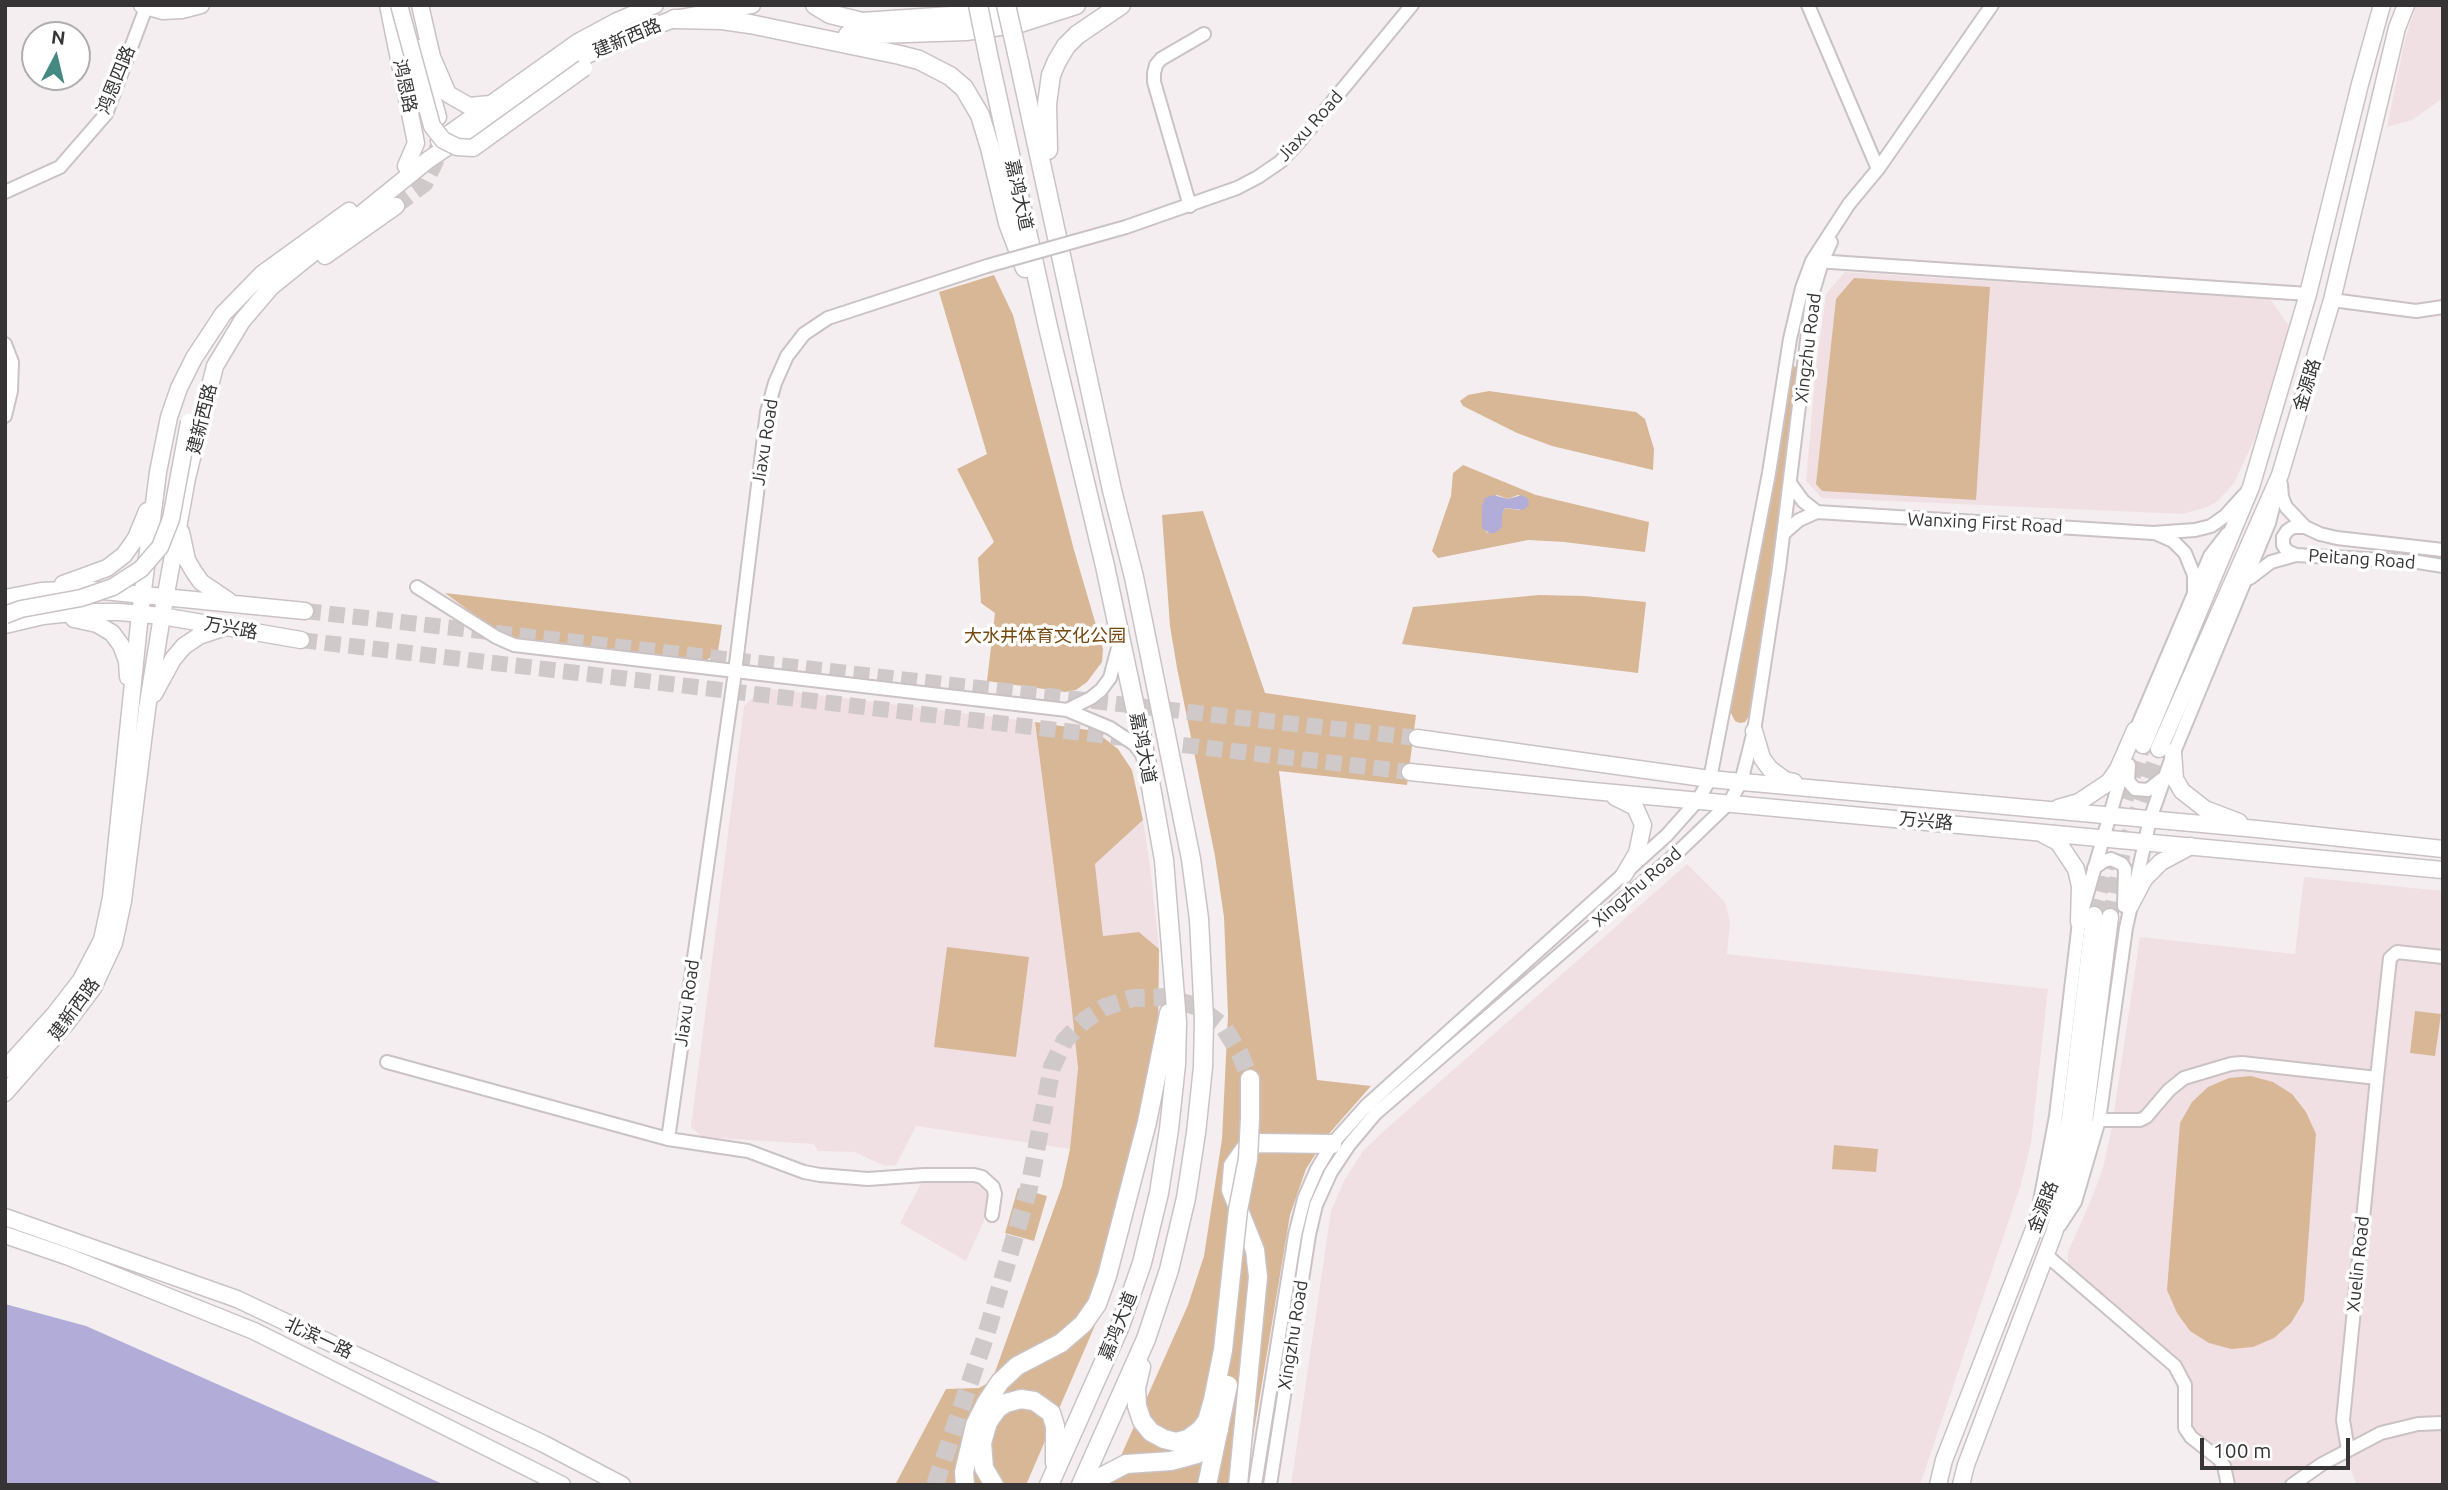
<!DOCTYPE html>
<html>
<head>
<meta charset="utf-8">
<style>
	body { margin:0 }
	#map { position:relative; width:2448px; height:1490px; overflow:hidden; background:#f5eef0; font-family:Ubuntu,sans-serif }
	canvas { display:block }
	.frame { position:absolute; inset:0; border:7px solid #363434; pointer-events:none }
	.north { position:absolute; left:21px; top:21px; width:70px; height:70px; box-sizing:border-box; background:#fff; border:2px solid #afaeae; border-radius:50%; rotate:7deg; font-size:19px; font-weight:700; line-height:28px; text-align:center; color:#363434 }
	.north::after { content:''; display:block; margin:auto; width:24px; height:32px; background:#448a83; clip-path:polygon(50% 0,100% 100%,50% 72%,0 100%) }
	.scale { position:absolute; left:2200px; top:1438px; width:150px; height:32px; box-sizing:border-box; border:4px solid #363434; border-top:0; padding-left:9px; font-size:21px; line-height:24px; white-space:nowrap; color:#363434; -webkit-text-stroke:5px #fff; paint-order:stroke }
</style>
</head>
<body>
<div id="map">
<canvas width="2448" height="1490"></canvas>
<div class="frame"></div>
<div class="north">N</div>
<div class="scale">100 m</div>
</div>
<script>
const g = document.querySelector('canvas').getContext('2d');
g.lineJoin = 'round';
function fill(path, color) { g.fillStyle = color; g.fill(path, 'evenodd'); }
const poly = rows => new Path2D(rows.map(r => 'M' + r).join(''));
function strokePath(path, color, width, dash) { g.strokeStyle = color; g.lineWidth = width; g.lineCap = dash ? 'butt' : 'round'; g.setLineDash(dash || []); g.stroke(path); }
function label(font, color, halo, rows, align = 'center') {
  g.font = font + ' Ubuntu,"Noto Sans SC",sans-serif'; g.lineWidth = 7; g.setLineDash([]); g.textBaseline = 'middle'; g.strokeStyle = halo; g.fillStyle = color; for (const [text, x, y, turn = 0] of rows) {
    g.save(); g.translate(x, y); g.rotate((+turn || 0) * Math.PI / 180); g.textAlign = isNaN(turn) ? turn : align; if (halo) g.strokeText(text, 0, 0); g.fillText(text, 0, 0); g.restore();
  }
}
fill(poly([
	[2416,5,2443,5,2443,98,2412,120,2387,127,2404,44],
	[1845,272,2270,299,2290,327,2255,438,2234,483,2218,501,2207,507,2183,514,1822,498,1806,481,1816,369,1826,294],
	[763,688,1035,722,1071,1001,1078,1068,1070,1149,916,1126,896,1165,885,1166,854,1152,818,1151,814,1144,702,1137,691,1127,744,706],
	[1143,820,1151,873,1159,949,1139,932,1103,936,1095,864],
	[1687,864,1725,902,1730,922,1727,954,2048,989,2031,1143,2021,1184,1920,1485,1291,1485,1331,1211,1345,1179,1363,1151,1386,1129],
	[2304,877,2443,891,2443,1418,2407,1420,2378,1428,2306,1467,2283,1485,2232,1485,2190,1426,2189,1408,2192,1387,2186,1371,2175,1359,2068,1265,2068,1252,2091,1200,2103,1168,2111,1132,2140,937,2295,954],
	[923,1180,973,1181,985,1188,988,1194,986,1216,966,1261,900,1223],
	[2443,1427,2443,1485,2357,1485,2345,1456,2400,1432]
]), '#f0e0e4');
fill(poly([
	[994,275,1013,315,1074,550,1103,649,1102,662,1087,682,1076,690,1065,692,987,681,995,613,981,603,978,558,994,542,957,469,987,454,939,292],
	[1854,278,1990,287,1976,500,1822,491,1816,484,1836,299],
	[1791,366,1799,367,1751,713,1745,722,1740,723,1735,721,1730,711],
	[1489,391,1636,412,1645,419,1654,449,1653,470,1552,446,1517,433,1463,406,1460,401,1468,395],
	[1463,465,1536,495,1649,522,1645,552,1564,542,1528,540,1438,558,1432,551,1451,496,1453,473],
	[1497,495,1508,499,1518,495,1525,497,1520,510,1505,508,1502,514,1502,527,1489,533,1486,532,1482,506],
	[1203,511,1265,693,1416,715,1407,785,1279,771,1317,1080,1371,1086,1327,1136,1306,1169,1290,1215,1245,1485,1108,1485,1188,1305,1204,1256,1222,1139,1228,1015,1224,917,1215,856,1177,668,1170,626,1162,515],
	[445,593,722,625,718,651,706,661,513,638,495,630],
	[1539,595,1584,596,1646,602,1638,673,1402,644,1413,607],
	[1035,722,1095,731,1118,749,1132,770,1143,820,1095,864,1103,936,1139,932,1159,949,1158,1040,1106,1300,1026,1485,895,1485,946,1389,979,1388,988,1383,995,1372,1062,1186,1070,1149,1078,1068,1071,1001],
	[947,947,1029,957,1016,1057,934,1047],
	[2415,1011,2441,1014,2435,1056,2410,1053],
	[2251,1076,2273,1082,2292,1094,2306,1112,2316,1134,2304,1301,2291,1323,2274,1338,2253,1347,2231,1349,2209,1343,2190,1331,2177,1313,2167,1290,2180,1123,2192,1102,2208,1087,2229,1078],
	[1834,1145,1878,1149,1876,1172,1832,1169],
	[1018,1188,1047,1196,1034,1241,1005,1233]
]), '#d8b796');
fill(poly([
	[1493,495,1508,499,1522,495,1528,499,1529,505,1523,510,1505,508,1502,514,1502,527,1495,533,1489,533,1482,528,1482,506,1485,498],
	[5,1304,86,1326,445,1485,5,1485]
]), '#b1add8');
strokePath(poly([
	[396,206,425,184,437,159,437,145],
	[305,611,1417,738],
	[301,640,1410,772],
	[2094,915,2115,832,2143,745],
	[2110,917,2123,852,2159,749]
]), '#cfc9ca', 16, [16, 8]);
strokePath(poly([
	[935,1485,986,1335,1029,1188,1052,1067,1065,1040,1085,1020,1105,1007,1133,998,1166,997,1198,1007,1223,1026,1240,1054,1250,1079]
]), '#cfc9ca', 18, [18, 9]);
const minor = poly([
	[1808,5,1878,169],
	[5,192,60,167,106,114,147,5],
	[1190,206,1154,82,1154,73,1156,65,1161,59,1204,34],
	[1126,227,1237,188,1258,177,1280,162,1299,142,1412,5],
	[1816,261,2308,294],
	[2332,300,2416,311,2443,307],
	[5,344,12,362,11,391,5,416],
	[2281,484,2282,497,2286,507,2305,527,2320,534,2337,538,2443,550],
	[1817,512,2153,533,2195,530,2211,526,2225,516,2244,495],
	[1783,534,1799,520,1817,512,1803,501,1790,483],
	[2157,534,2173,541,2185,553,2194,575,2194,590],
	[2296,555,2287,551,2283,545,2283,537,2287,531,2293,527,2305,527],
	[2250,578,2271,562,2296,555,2418,562,2443,566],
	[417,587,496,637,514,645,1067,710,1110,728,1134,744,1143,755],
	[1067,710,1091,698,1101,690,1110,678,1119,644],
	[2132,739,2210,556,2227,534],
	[2129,765,2128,781,2135,789,2148,790,2162,779],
	[2094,868,2104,861,2111,859,2122,864,2125,869,2124,906],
	[387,1062,668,1139,748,1151,804,1172,820,1175,868,1179,924,1175,974,1175,982,1177,993,1187,995,1194,992,1215],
	[2377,1078,2390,958,2397,952,2443,957],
	[2099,1120,2140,1120,2146,1117,2169,1090,2184,1078,2231,1064,2242,1063,2377,1078,2343,1420,2348,1450],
	[668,1139,735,672,767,412,775,383,787,356,804,334,828,318,987,266],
	[2040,1201,2056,1116,2079,922,2124,766],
	[2060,1225,2075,1202,2099,1120,2126,928,2150,819,2172,757,2269,523,2275,499],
	[2045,1254,2175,1366,2185,1385,2185,1428,2191,1437,2219,1459,2224,1466,2228,1485],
	[1255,1485,1295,1235,1304,1199,1317,1169,1332,1144,1366,1106,1667,835,1698,800,1710,779,1769,473,1790,339,1802,288,1812,261,1849,204,1878,169,1992,5],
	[1270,1485,1309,1235,1316,1205,1331,1172,1349,1145,1375,1114,1678,852,1729,803,1741,782,1754,731,1779,568,1813,292,1822,262,1831,242],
	[2292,1485,2322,1464,2381,1433,2418,1424,2443,1423]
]);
const major = poly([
	[142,5,163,11,182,10,201,5],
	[388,5,416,143,406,166],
	[420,5,432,57,448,94,469,106,490,104],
	[419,48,438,117],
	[439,141,578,42,617,21,655,5],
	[325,256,396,206],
	[181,532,187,560,194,572,201,582,229,601],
	[63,584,107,568,124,555,136,538,147,511],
	[5,598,41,591,83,589,305,611],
	[74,619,97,624,112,633,121,645,127,661,128,677],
	[5,625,43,616,82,612,119,612,162,616,301,640],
	[154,694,173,659,184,646,199,636,223,628],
	[1754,731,1762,758,1770,769,1785,780,1794,782],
	[1417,738,1710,779,2257,829,2443,849],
	[2143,745,2251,487,2308,294,2360,84,2382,5],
	[2159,749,2280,475,2332,300,2397,28,2406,5],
	[2173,752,2175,779,2182,791,2205,809,2239,822],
	[1410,772,1582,790,2443,870],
	[1615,797,1635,807,1643,825,1637,853,1624,875],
	[2058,808,2079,802,2109,782,2118,769,2135,730],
	[2044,835,2058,842,2076,869,2080,886,2079,922],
	[2130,906,2144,879,2161,862,2191,846],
	[5,1069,54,1015,81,980,102,940,111,898,140,614,158,472,169,417,179,388,194,358,223,314,262,274,349,211],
	[5,1093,65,1025,93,988,114,943,123,901,147,709,162,616,187,478,215,366,242,321,271,287,428,160,572,63,614,41,674,19,752,5],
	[5,1217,237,1299,544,1444,622,1485],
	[5,1235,69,1257,254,1331,562,1485],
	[1938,1485,1944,1460,2057,1170,2070,1119,2094,915],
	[1961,1485,1966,1465,2054,1233,2071,1175,2084,1123,2110,917]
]);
const highway = poly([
	[815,5,830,14,862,22,995,13,1031,5],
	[674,19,722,20,750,24,900,55,919,60,950,76,964,88,980,115,990,148,1008,223,1025,268],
	[848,35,966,31,1020,23,1076,5],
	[1017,53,1112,490,1134,577,1191,859,1199,919,1204,1019,1203,1067,1196,1133,1186,1198,1169,1270,1146,1339,1081,1485],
	[989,59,1048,327,1105,566,1146,759,1164,860,1177,1022,1176,1064,1169,1129,1159,1193,1142,1263,1120,1326,1049,1485],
	[1048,150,1047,104,1051,75,1057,61,1066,46,1077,35,1121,5],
	[1250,1079,1250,1118],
	[1141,1367,1136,1388,1137,1406,1142,1421,1151,1432,1164,1439],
	[965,1485,964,1472,975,1425,986,1403,1000,1382,1017,1366,1061,1343,1083,1324,1097,1304,1107,1276,1147,1122,1169,1013],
	[994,1485,984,1468,982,1443,988,1422,998,1408,1006,1403,1021,1399,1034,1401,1051,1413,1055,1426,1055,1463],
	[1086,1485,1126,1464,1171,1461],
	[1238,1485,1258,1277,1255,1250,1231,1190,1233,1166,1245,1149,1258,1143,1332,1144]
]);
strokePath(minor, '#cac2c4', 16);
strokePath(major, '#cac2c4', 19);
strokePath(highway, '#cac2c4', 21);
strokePath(minor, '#fff', 12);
strokePath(major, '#fff', 16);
strokePath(highway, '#fff', 18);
const minorBridge = poly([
	[987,266,1126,227]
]);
const majorBridge = poly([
	[399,5,432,126,443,140,457,147,473,148,584,68],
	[5,615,21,609,81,598,113,587,141,569,160,547,171,519,189,422]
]);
const highwayBridge = poly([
	[978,5,989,59],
	[1006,5,1017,53],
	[1164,1439,1176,1442,1188,1439,1200,1430,1207,1421,1213,1400,1223,1350,1238,1210,1248,1159,1250,1118],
	[1171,1461,1197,1454,1214,1439,1219,1430],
	[1207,1485,1228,1385]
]);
strokePath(minorBridge, '#cac2c4', 16, []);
strokePath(majorBridge, '#cac2c4', 19, []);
strokePath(highwayBridge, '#cac2c4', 21, []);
strokePath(minorBridge, '#fff', 12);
strokePath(majorBridge, '#fff', 16);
strokePath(highwayBridge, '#fff', 18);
label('18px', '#363434', '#fff', [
	["建新西路",627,38,-23],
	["鸿恩四路",116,80,-68],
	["鸿恩路",405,86,78],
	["Jiaxu Road",1310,126,-48],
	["嘉鸿大道",1019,195,78],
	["Xingzhu Road",1808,348,-83],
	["金源路",2307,385,-73],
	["建新西路",202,419,-76],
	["Jiaxu Road",765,442,-81],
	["Wanxing First Road",1985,523,3],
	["Peitang Road",2362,559,4],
	["万兴路",231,628,10],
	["嘉鸿大道",1143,748,79],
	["万兴路",1926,821,5],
	["Xingzhu Road",1637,887,-41],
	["Jiaxu Road",687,1003,-82],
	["建新西路",74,1009,-54],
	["金源路",2043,1207,-69],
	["Xuelin Road",2358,1264,-84],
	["嘉鸿大道",1118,1326,-68],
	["Xingzhu Road",1293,1335,-81],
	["北滨一路",319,1338,25]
]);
label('18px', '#754810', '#fff', [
	["大水井体育文化公园",1045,636]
]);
</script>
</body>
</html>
